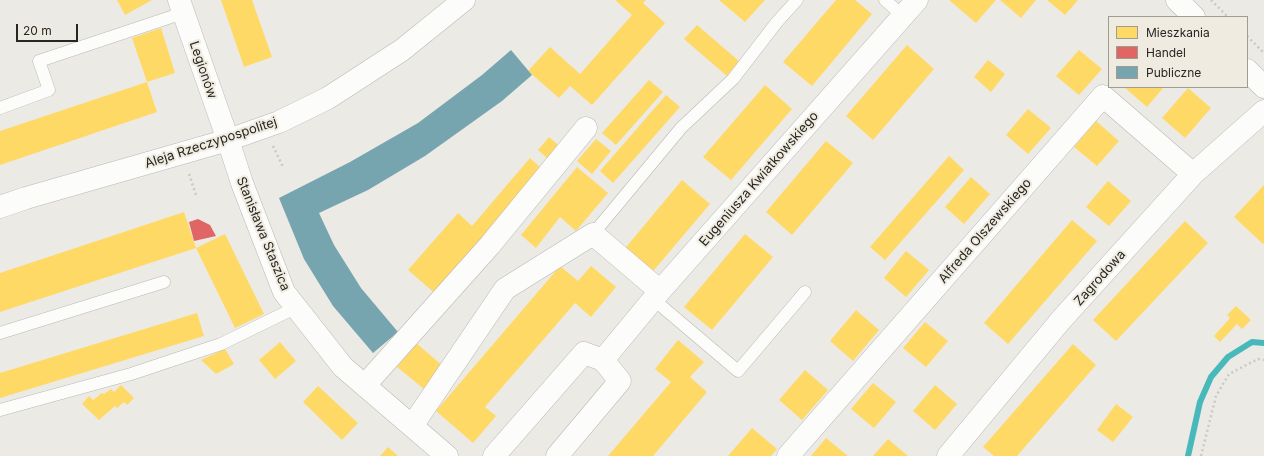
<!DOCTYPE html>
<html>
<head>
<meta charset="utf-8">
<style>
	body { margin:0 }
	#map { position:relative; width:1264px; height:456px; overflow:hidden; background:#eceae4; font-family:Inter,sans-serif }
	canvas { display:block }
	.legend { position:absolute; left:1108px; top:16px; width:140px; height:72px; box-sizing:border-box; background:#efebe0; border:1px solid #9f9c94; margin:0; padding:5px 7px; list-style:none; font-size:12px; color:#272622 }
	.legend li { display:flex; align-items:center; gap:8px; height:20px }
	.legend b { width:20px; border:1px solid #9f9c94 }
	.scale { position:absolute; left:16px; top:24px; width:62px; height:18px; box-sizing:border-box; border:2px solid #272622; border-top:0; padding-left:5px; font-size:12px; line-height:14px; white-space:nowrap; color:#272622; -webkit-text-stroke:3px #efebe0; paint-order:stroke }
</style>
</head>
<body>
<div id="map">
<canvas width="1264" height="456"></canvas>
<ul class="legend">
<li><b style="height:11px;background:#ffd966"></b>Mieszkania</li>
<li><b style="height:11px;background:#e06666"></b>Handel</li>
<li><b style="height:11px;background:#76a5af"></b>Publiczne</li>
</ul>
<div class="scale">20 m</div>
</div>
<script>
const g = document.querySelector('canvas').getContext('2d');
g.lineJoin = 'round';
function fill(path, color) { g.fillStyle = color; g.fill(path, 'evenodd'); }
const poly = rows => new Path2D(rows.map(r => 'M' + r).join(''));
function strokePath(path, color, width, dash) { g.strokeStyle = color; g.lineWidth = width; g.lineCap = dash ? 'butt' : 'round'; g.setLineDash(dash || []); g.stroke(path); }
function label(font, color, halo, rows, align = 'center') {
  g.font = font + ' Inter,sans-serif'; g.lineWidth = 4; g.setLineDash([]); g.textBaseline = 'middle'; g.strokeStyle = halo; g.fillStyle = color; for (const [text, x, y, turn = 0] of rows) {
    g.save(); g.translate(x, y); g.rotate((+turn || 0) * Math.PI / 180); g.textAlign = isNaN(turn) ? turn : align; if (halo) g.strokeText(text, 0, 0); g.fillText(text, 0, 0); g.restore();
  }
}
fill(poly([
	[117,0,152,0,125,15],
	[221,0,252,0,272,57,244,67],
	[615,0,646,0,643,3,665,23,592,105,570,86,559,98,528,71,550,47,580,74,632,15],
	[719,0,765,0,745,22],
	[836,0,855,0,872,14,812,86,783,62],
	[949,0,996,0,976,23],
	[1000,0,1036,0,1021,18],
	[1047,0,1078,0,1065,15],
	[697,25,739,61,727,76,684,39],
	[161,28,175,73,147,82,157,112,0,165,0,131,147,82,132,38],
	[907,45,934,69,873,140,846,116],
	[1079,50,1102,69,1079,95,1056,76],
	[988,60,1005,74,991,92,974,77],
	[649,80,663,92,616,145,602,133],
	[765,85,792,109,731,180,703,157],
	[1125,87,1164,87,1147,107,1125,88],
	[1188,88,1211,108,1185,138,1162,118],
	[666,95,680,107,613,183,600,171],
	[1028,109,1051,128,1028,154,1006,135],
	[1096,121,1119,141,1097,166,1074,147],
	[549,137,562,148,550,161,538,150],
	[596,139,611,151,592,174,577,161],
	[826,141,853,163,792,235,766,212],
	[949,156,964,170,885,260,870,247],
	[530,158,543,170,437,295,408,270,458,213,472,226],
	[577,167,608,193,576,231,560,217,536,248,521,235],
	[971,177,990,194,964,224,945,207],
	[682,180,710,204,649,276,622,252],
	[1108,181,1131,201,1109,226,1086,207],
	[1264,185,1264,243,1263,244,1234,217],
	[184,212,196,248,0,312,0,273],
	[1072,220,1097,241,1008,344,984,323],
	[1185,221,1208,243,1116,341,1093,320],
	[225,234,264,314,235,328,196,248],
	[745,234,773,257,712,330,684,307],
	[906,251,929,270,906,297,884,278],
	[560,266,578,281,591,266,616,287,591,317,575,303,485,407,496,416,473,443,436,411],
	[1236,306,1251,320,1242,329,1237,324,1220,342,1214,336,1230,318,1227,315],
	[856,310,879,330,853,361,830,341],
	[197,313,204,336,0,398,0,373],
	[925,322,948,341,926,367,903,348],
	[678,340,704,362,690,377,707,392,653,456,608,456,671,382,655,369],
	[280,342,296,361,275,379,259,360],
	[416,343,443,366,424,389,397,367],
	[1073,344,1096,365,1017,456,994,456,983,447],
	[225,349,234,364,216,374,201,360],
	[805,370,828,390,802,420,779,400],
	[873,383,896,402,874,428,851,409],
	[121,385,134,398,127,405,124,402,117,408,115,406,99,420,82,404,89,396,93,400,102,393,104,394,111,389,114,392],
	[935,385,957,404,935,430,913,411],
	[318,386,358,423,342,440,303,402],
	[1116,404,1133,417,1113,442,1097,430],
	[752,428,777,449,771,456,728,456],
	[826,438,848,456,811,456],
	[888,439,908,456,873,456],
	[388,447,398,456,380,456]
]), '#ffd966');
fill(poly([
	[198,219,210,225,216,236,194,241,189,222]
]), '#e06666');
fill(poly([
	[511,50,532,75,502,101,425,156,368,190,319,213,334,245,361,288,398,332,373,353,333,306,304,259,279,198,350,162,418,123,482,75]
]), '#76a5af');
strokePath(poly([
	[1188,456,1200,402,1211,377,1228,357,1252,342,1264,343]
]), '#48b9bb', 6);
const service = poly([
	[885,0,903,16],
	[0,108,49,90,39,61,183,13],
	[593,234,681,128,733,79,777,22,797,0],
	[653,299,738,371,805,292],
	[0,333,164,282],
	[0,410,131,374,221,344,297,307]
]);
const minor = poly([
	[179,0,228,140,242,183,284,292,343,367,447,456],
	[603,360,660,291,917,0],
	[365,385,490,245,586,128],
	[412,426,505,289,593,234,660,291],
	[494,456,584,353,603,360,620,381,557,456],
	[788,456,1103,96,1193,174],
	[948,456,1061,320,1193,174,1264,111]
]);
const tertiary = poly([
	[1177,0,1194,17],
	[1247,70,1264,87],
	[0,207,26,198,228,140,279,122,328,98,402,50,464,0]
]);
strokePath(service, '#bab8b4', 13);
strokePath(minor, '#bab8b4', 23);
strokePath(tertiary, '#bab8b4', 23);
strokePath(poly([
	[1211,0,1228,17],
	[1247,36,1264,53],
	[273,146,283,167],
	[189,174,196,195],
	[1201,456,1216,396,1229,374,1258,359,1264,360]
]), '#c9c9c7', 2.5, [2, 3]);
strokePath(service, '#fcfcfb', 12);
strokePath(minor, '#fcfcfb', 22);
strokePath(tertiary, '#fcfcfb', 22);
label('13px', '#272622', '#efebe0', [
	["Legionów",203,70,71],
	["Aleja Rzeczypospolitej",211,143,-18],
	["Eugeniusza Kwiatkowskiego",759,179,-49],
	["Alfreda Olszewskiego",985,231,-49],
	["Stanisława Staszica",263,234,68],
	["Zagrodowa",1100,278,-48]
]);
</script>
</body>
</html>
